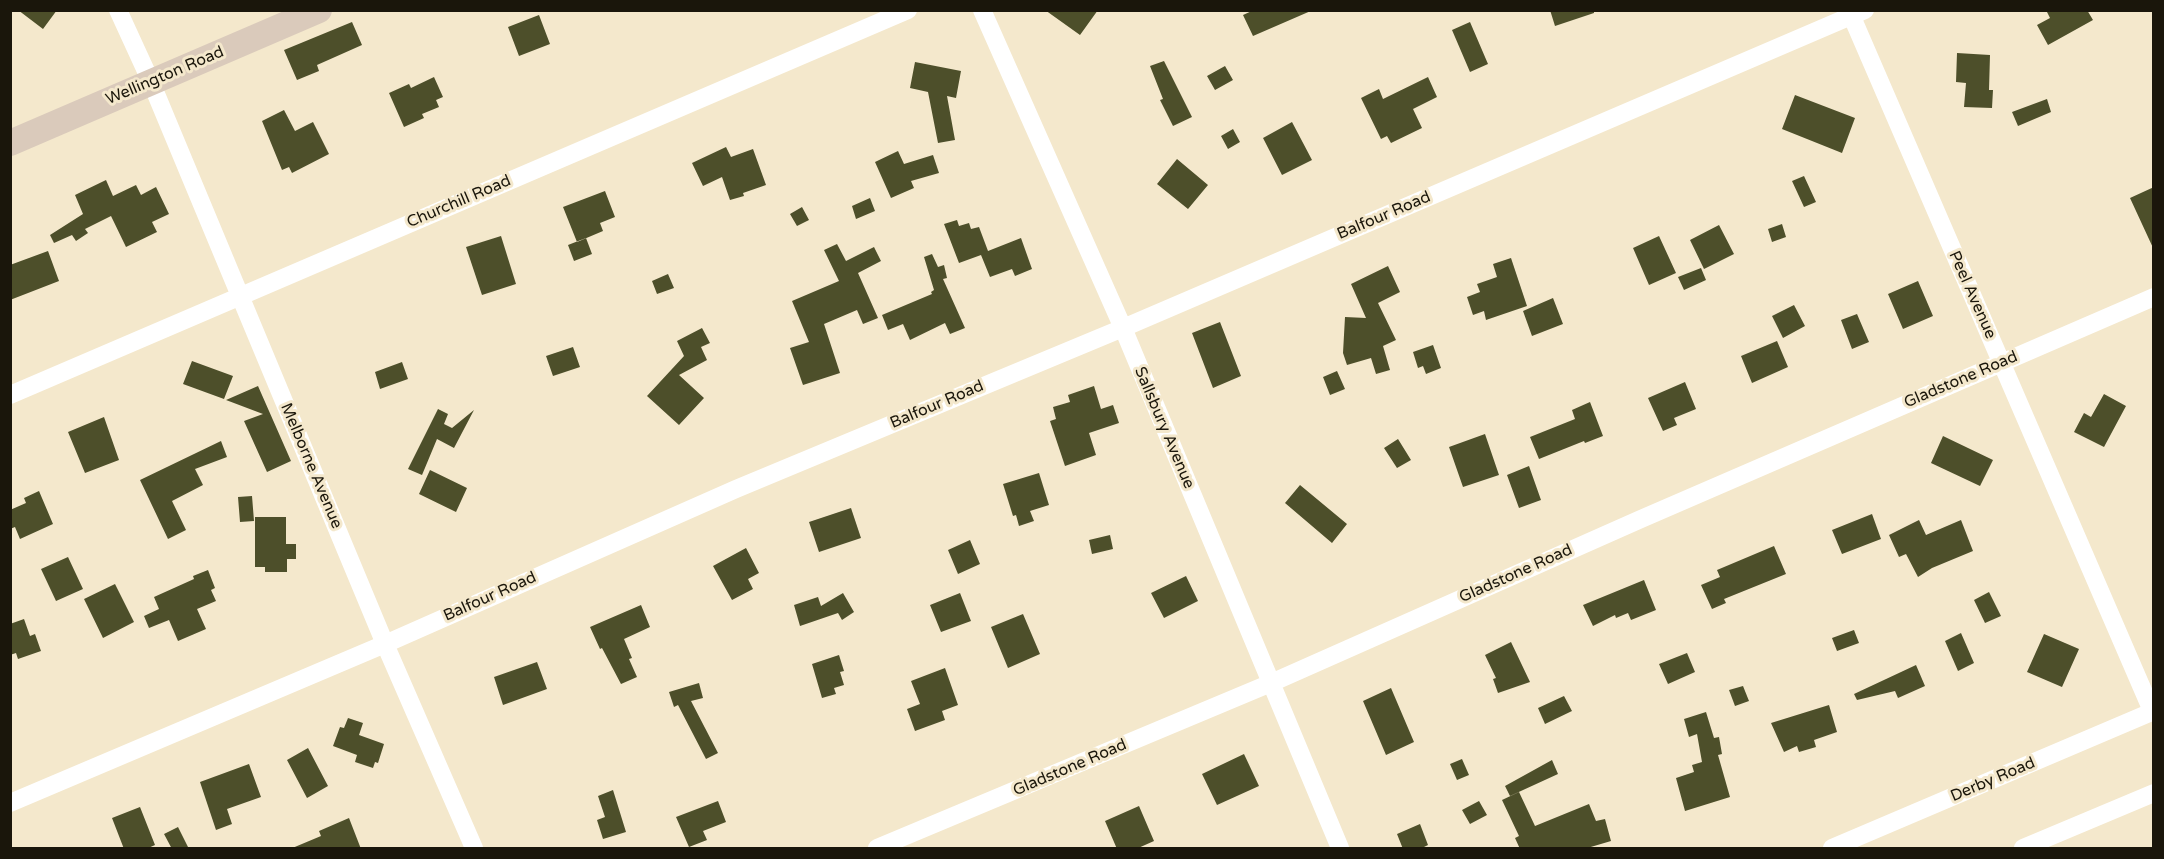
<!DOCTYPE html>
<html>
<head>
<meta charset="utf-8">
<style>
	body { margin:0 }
	#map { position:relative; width:2164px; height:859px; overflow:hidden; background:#f4e8cc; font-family:"Varela Round",sans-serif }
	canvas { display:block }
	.frame { position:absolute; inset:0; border:12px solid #1a160b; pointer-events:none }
</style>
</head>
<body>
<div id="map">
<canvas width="2164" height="859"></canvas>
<div class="frame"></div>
</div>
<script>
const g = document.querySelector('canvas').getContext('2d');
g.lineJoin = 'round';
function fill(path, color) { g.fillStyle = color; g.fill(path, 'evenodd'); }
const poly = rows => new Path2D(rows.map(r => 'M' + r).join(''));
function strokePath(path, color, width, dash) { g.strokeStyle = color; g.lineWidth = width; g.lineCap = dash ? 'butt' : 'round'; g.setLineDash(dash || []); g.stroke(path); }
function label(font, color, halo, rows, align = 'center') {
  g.font = font + ' "Varela Round",sans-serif'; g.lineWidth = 6; g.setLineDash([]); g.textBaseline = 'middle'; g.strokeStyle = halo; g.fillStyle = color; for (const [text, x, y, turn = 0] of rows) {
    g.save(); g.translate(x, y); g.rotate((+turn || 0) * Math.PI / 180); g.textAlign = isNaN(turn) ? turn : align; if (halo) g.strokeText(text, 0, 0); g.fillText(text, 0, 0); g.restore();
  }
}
fill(poly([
	[18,10,57,10,43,29],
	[1045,10,1098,10,1080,35],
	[1254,10,1313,10,1253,36,1243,15],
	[1550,10,1594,10,1594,13,1555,26],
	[2046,10,2087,10,2093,20,2048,45,2037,25,2050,18],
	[539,15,550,44,519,56,508,27],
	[352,22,362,45,317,65,319,71,297,80,284,50],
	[1470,22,1488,64,1470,72,1452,30],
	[1957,53,1990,55,1989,90,1993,90,1992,108,1964,107,1966,83,1956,82],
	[1164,61,1192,117,1173,126,1160,100,1163,99,1150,66],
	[915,62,961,71,956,98,947,96,955,140,938,143,928,92,910,88],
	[1225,66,1233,80,1215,90,1207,76],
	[434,77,443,97,436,100,439,107,422,114,424,118,404,127,389,93,409,84,411,88],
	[1428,77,1437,97,1413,109,1422,128,1391,143,1387,136,1381,139,1361,98,1379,89,1383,99],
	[1795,95,1855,118,1842,153,1782,129],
	[2047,99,2051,112,2018,126,2012,112],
	[284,110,295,131,313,122,329,154,292,173,289,167,282,170,262,121],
	[1292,122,1312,160,1282,175,1263,138],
	[1233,129,1240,142,1228,149,1221,136],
	[726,147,731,157,753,149,766,185,743,193,744,196,730,200,722,177,703,186,692,163],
	[898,151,904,164,933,155,939,173,911,181,914,188,891,198,875,162],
	[1177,159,1208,185,1188,209,1157,184],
	[1804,176,1816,202,1804,207,1792,181],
	[106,180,113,196,136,185,141,195,156,187,169,214,152,222,157,232,126,247,111,216,85,229,88,233,76,241,72,235,54,243,50,235,83,214,75,195],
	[2154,187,2154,250,2130,198],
	[605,191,615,217,600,223,603,231,577,242,563,207],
	[870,198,875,211,856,219,852,206],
	[802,207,809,220,797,226,790,214],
	[957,220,959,226,969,223,971,229,979,227,988,251,1021,238,1032,269,1015,276,1012,269,990,277,981,255,959,263,944,224],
	[1782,224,1786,237,1772,242,1768,229],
	[1719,225,1734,254,1704,269,1690,240],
	[501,236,516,284,482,295,466,247],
	[1659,236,1676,273,1649,285,1633,248],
	[586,238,592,254,574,261,568,245],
	[837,244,846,261,874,247,881,261,858,273,878,318,863,324,857,310,824,324,840,373,803,385,790,348,809,342,792,301,839,281,824,250],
	[48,251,59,281,10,300,10,265],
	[932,254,938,267,944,265,947,278,943,279,965,328,950,334,945,323,910,340,903,324,888,330,882,315,932,294,931,292,934,290,924,257],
	[1511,258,1527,306,1486,320,1484,311,1473,315,1467,297,1480,292,1477,284,1497,277,1493,264],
	[1388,266,1400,292,1378,303,1396,340,1383,346,1390,370,1376,374,1371,358,1347,365,1343,353,1345,317,1366,318,1351,284],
	[1701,268,1706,280,1684,290,1678,277],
	[668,274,674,288,657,294,652,281],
	[1918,281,1933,316,1903,329,1888,294],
	[1553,298,1563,324,1532,336,1523,311],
	[1794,305,1805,326,1783,338,1772,316],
	[1857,314,1869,342,1852,349,1841,320],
	[1220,322,1241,376,1213,388,1192,333],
	[702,328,710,343,701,347,707,360,679,375,704,398,679,425,647,396,684,356,677,341],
	[1777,341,1788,367,1752,383,1741,356],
	[1433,345,1441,368,1426,374,1423,366,1418,368,1413,352],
	[573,347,580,367,553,376,546,356],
	[192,361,233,376,224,399,183,384],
	[402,362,408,379,380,389,375,372],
	[1337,371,1345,389,1330,395,1323,377],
	[1685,382,1696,409,1674,418,1677,425,1663,431,1648,398],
	[258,386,291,461,267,472,244,421,263,414,226,400],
	[1094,386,1101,409,1113,405,1119,423,1089,433,1096,455,1065,466,1050,421,1056,419,1053,407,1070,402,1068,395],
	[2104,394,2126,406,2104,447,2074,432,2084,413,2091,417],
	[1590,402,1603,436,1585,443,1584,441,1539,459,1530,437,1575,419,1572,410],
	[438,409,448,414,444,424,452,428,474,410,454,448,437,439,422,475,408,469],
	[104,417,119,460,85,473,68,432],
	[1485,434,1499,475,1463,487,1449,447],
	[1943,436,1993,460,1980,486,1931,463],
	[1398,439,1411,460,1397,468,1384,448],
	[221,441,227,457,195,469,203,485,172,501,186,530,168,539,140,480],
	[1529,466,1541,500,1519,508,1507,475],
	[430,470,467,488,456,512,419,494],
	[1039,473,1049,505,1030,511,1034,521,1019,526,1016,515,1013,516,1003,484],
	[1300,485,1347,524,1332,543,1285,503],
	[39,491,53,524,20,539,15,527,10,529,10,510,26,503,24,498],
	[252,496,254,521,240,522,238,497],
	[851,508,861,538,819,552,809,522],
	[1872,514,1881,539,1842,554,1832,530],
	[255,517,286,517,286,544,296,544,296,559,287,559,287,572,265,572,265,567,255,567],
	[1919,520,1926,535,1961,520,1973,551,1932,568,1918,577,1906,554,1899,557,1889,535],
	[1110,535,1113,549,1092,554,1089,540],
	[970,540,980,564,958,574,948,550],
	[1774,546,1786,574,1724,599,1726,603,1712,609,1701,585,1720,577,1717,570],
	[746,548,759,573,748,579,753,589,732,600,713,566],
	[68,557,83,589,56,601,41,569],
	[208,570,215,588,211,590,216,601,197,609,206,629,178,641,169,620,149,628,144,616,159,609,154,597,194,579,193,576],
	[1186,576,1198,601,1164,618,1151,593],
	[1644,580,1656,610,1631,620,1628,613,1616,618,1615,615,1593,626,1583,605],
	[115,584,134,622,103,638,84,599],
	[1989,592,2001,616,1985,623,1974,600],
	[843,593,854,612,842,620,838,613,800,626,794,605,818,597,821,606],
	[960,593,971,621,941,632,930,605],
	[641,605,650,627,624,639,632,658,629,659,637,677,621,684,602,648,600,649,590,627],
	[1023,614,1040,654,1008,668,991,627],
	[24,619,30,636,35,634,41,651,18,659,16,653,10,655,10,624],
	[1854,630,1859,643,1837,651,1832,638],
	[1961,633,1974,663,1958,671,1945,641],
	[2044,634,2079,649,2062,687,2027,672],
	[1511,642,1530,682,1498,693,1493,679,1496,678,1485,655],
	[1687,653,1695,672,1668,684,1659,664],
	[839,655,844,671,840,672,844,685,834,688,836,694,822,698,812,664],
	[537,662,547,689,503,705,494,677],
	[1916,665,1925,686,1898,698,1895,691,1857,700,1854,694],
	[945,668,958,705,942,711,945,720,915,731,907,709,920,704,911,681],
	[699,683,703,698,691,701,718,753,706,759,678,705,674,707,669,692],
	[1743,686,1749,701,1735,706,1729,690],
	[1391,688,1414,742,1386,755,1363,701],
	[1564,696,1572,711,1545,724,1538,708],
	[1829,705,1837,732,1814,740,1816,747,1799,752,1797,746,1784,752,1771,723],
	[1706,712,1714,738,1719,737,1722,754,1718,755,1730,797,1685,811,1676,778,1694,772,1692,765,1702,762,1697,734,1689,737,1684,719],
	[348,718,363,723,359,735,384,744,378,763,375,762,373,768,355,762,357,755,333,746,340,727,344,728],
	[308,748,328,786,307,798,287,760],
	[1244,754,1259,786,1217,805,1202,774],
	[1462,759,1469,775,1457,780,1450,764],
	[1552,760,1558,774,1510,796,1505,786],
	[249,764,261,797,227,809,232,824,216,830,200,782],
	[613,790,626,832,603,839,597,820,605,817,598,796],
	[1519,792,1535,826,1589,804,1596,821,1605,819,1611,841,1584,849,1520,849,1515,838,1519,836,1502,800],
	[718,801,726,822,703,831,707,840,689,847,676,817],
	[1479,801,1487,815,1470,824,1462,810],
	[1139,806,1154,841,1136,849,1117,849,1105,821],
	[140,807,155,845,146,849,124,849,112,818],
	[349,818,361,849,290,849,321,836,319,831],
	[1420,824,1428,845,1420,849,1403,849,1397,834],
	[178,827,189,849,172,849,164,834]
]), '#4d4f2a');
strokePath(poly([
	[118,10,151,82,385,644,474,848],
	[982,10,1123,328,1340,848],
	[1849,10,2152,711],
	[10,395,908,10],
	[10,803,385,644,736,489,1123,328,1865,10],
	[877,848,1271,683,1641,519,2154,297],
	[1832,848,2154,711],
	[2023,848,2154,793]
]), '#fff', 18);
strokePath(poly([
	[10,143,319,10]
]), '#dacabb', 26);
label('16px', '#1a160b', '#f4e8cc', [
	["Wellington Road",165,76,-23],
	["Churchill Road",459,202,-23],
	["Balfour Road",1384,216,-23],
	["Peel Avenue",1972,295,66],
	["Gladstone Road",1961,380,-23],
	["Balfour Road",937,405,-23],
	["Sallsbury Avenue",1164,428,67],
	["Melborne Avenue",311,466,67],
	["Gladstone Road",1516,574,-24],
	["Balfour Road",490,597,-24],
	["Gladstone Road",1070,768,-23],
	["Derby Road",1993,780,-23]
]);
</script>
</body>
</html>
